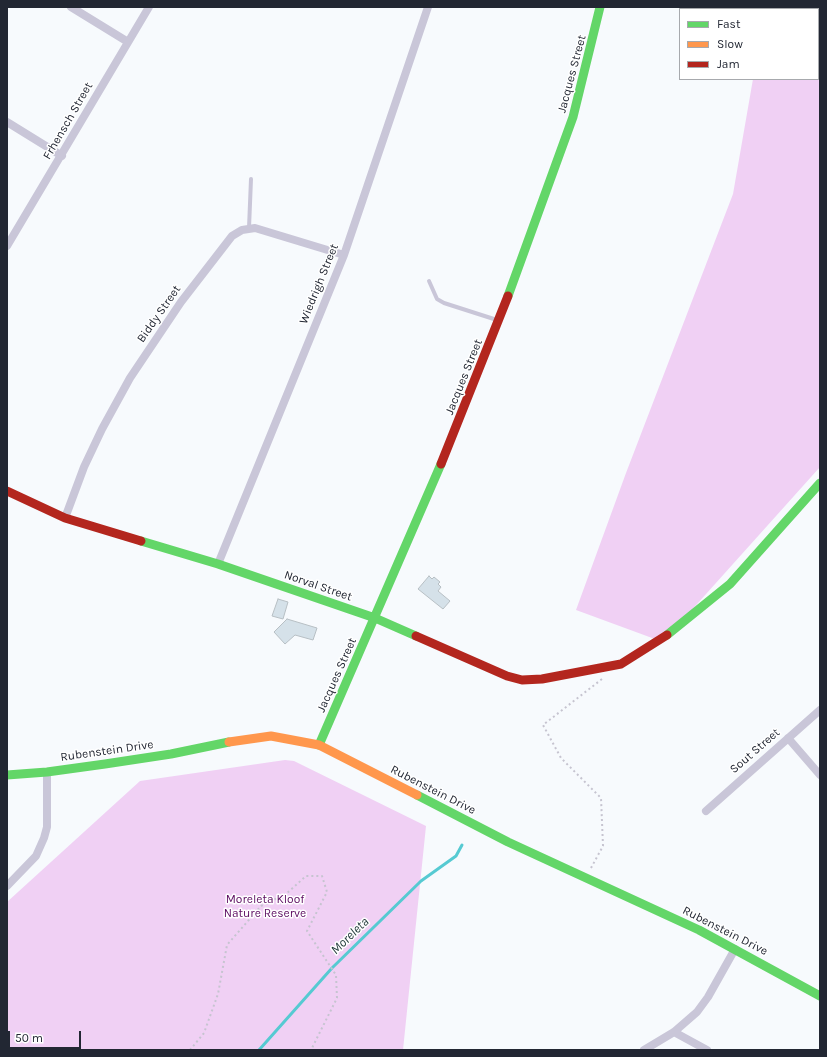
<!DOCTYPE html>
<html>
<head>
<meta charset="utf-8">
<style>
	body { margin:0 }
	#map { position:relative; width:827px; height:1057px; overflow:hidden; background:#f7fafd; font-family:Karla,sans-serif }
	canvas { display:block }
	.frame { position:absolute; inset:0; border:8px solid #222733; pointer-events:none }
	.legend { position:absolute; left:679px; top:8px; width:140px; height:72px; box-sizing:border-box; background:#fff; border:1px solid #a7a9ad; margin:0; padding:5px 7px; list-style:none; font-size:12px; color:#222733 }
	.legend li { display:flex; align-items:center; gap:8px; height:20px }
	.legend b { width:20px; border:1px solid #a7a9ad }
	.scale { position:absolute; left:8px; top:1031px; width:73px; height:18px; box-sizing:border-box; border:2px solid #222733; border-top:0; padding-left:5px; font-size:12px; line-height:14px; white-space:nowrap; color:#222733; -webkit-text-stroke:3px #fff; paint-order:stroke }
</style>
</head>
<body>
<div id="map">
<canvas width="827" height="1057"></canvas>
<div class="frame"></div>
<ul class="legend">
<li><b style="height:5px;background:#63d668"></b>Fast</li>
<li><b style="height:5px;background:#ff974d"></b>Slow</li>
<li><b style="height:5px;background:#b3261e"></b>Jam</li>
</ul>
<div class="scale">50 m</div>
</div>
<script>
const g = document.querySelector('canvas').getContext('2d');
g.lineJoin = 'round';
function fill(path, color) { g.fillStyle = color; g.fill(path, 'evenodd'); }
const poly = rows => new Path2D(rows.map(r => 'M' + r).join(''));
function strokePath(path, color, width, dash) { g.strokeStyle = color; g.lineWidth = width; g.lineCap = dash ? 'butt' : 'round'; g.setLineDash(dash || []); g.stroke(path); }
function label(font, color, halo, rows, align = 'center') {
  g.font = font + ' Karla,sans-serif'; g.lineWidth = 3; g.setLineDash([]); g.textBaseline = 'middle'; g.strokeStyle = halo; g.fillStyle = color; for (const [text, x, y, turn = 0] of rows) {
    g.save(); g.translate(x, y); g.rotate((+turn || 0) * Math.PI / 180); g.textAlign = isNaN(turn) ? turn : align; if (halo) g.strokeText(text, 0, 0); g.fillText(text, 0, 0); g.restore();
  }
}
fill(poly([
	[766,7,820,7,820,467,663,642,576,610,626,473,733,194,753,79,818,79,818,9,765,9],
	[285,760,294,761,426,826,403,1050,7,1050,7,902,140,781]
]), '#f0d0f4');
strokePath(poly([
	[259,1050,332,968,421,881,456,856,462,845]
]), '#56cad2', 3);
const building = poly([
	[429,576,432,579,434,577,440,582,438,584,441,587,438,591,450,601,443,609,418,589,429,576],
	[278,599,288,602,283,619,272,616,278,599],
	[287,619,317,628,313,640,295,635,285,644,274,632,287,619]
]);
fill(building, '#d5e1e9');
strokePath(building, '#b7bfc4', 1);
strokePath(poly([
	[591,868,603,846,601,798,561,758,543,725,602,679],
	[190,1050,204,1033,218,994,227,945,261,906,286,894,306,876,322,876,327,892,307,931,336,975,337,998,311,1050]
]), '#c6c4d0', 2, [2, 3]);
strokePath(poly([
	[249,228,251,179],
	[429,281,437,299,444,303,497,320]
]), '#c9c6d8', 4);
strokePath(poly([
	[71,7,128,42],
	[7,122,62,156],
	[7,246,149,7],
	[65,518,84,467,102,429,130,378,181,302,232,236,242,230,255,228,344,255],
	[218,564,344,255,428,7],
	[788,738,820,775],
	[706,811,820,710],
	[7,886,36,856,44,838,47,827,47,772],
	[674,1032,707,1050],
	[644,1050,674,1032,697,1012,708,997,735,949]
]), '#c9c6d8', 8);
strokePath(poly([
	[508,296,573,117,600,7],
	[141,541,218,564,375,618,416,636],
	[667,635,730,584,820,483],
	[319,745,441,464],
	[7,775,47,772,105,764,171,754,229,742],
	[417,795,508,842,699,930,820,996]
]), '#63d668', 9);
strokePath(poly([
	[229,742,271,736,319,745,417,795]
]), '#ff974d', 9);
strokePath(poly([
	[441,464,508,296],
	[7,491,65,518,141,541],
	[416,636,507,676,522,680,542,679,621,664,667,635]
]), '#b3261e', 9);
label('12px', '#222733', '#fff', [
	["Jacques Street",572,74,-75],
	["Frhensch Street",68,121,-60],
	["Wiedrigh Street",319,284,-68],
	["Biddy Street",159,314,-55],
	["Jacques Street",464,377,-68],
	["Norval Street",318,586,19],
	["Jacques Street",337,675,-66],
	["Rubenstein Drive",107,751,-8],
	["Sout Street",755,751,-41],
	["Rubenstein Drive",433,790,27],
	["Rubenstein Drive",725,931,27]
]);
label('12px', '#5c0c61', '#fff', [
	["Moreleta Kloof",265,900],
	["Nature Reserve",265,914]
]);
label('italic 13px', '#1f3738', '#fff', [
	["Moreleta",350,936,-44]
]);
</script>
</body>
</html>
